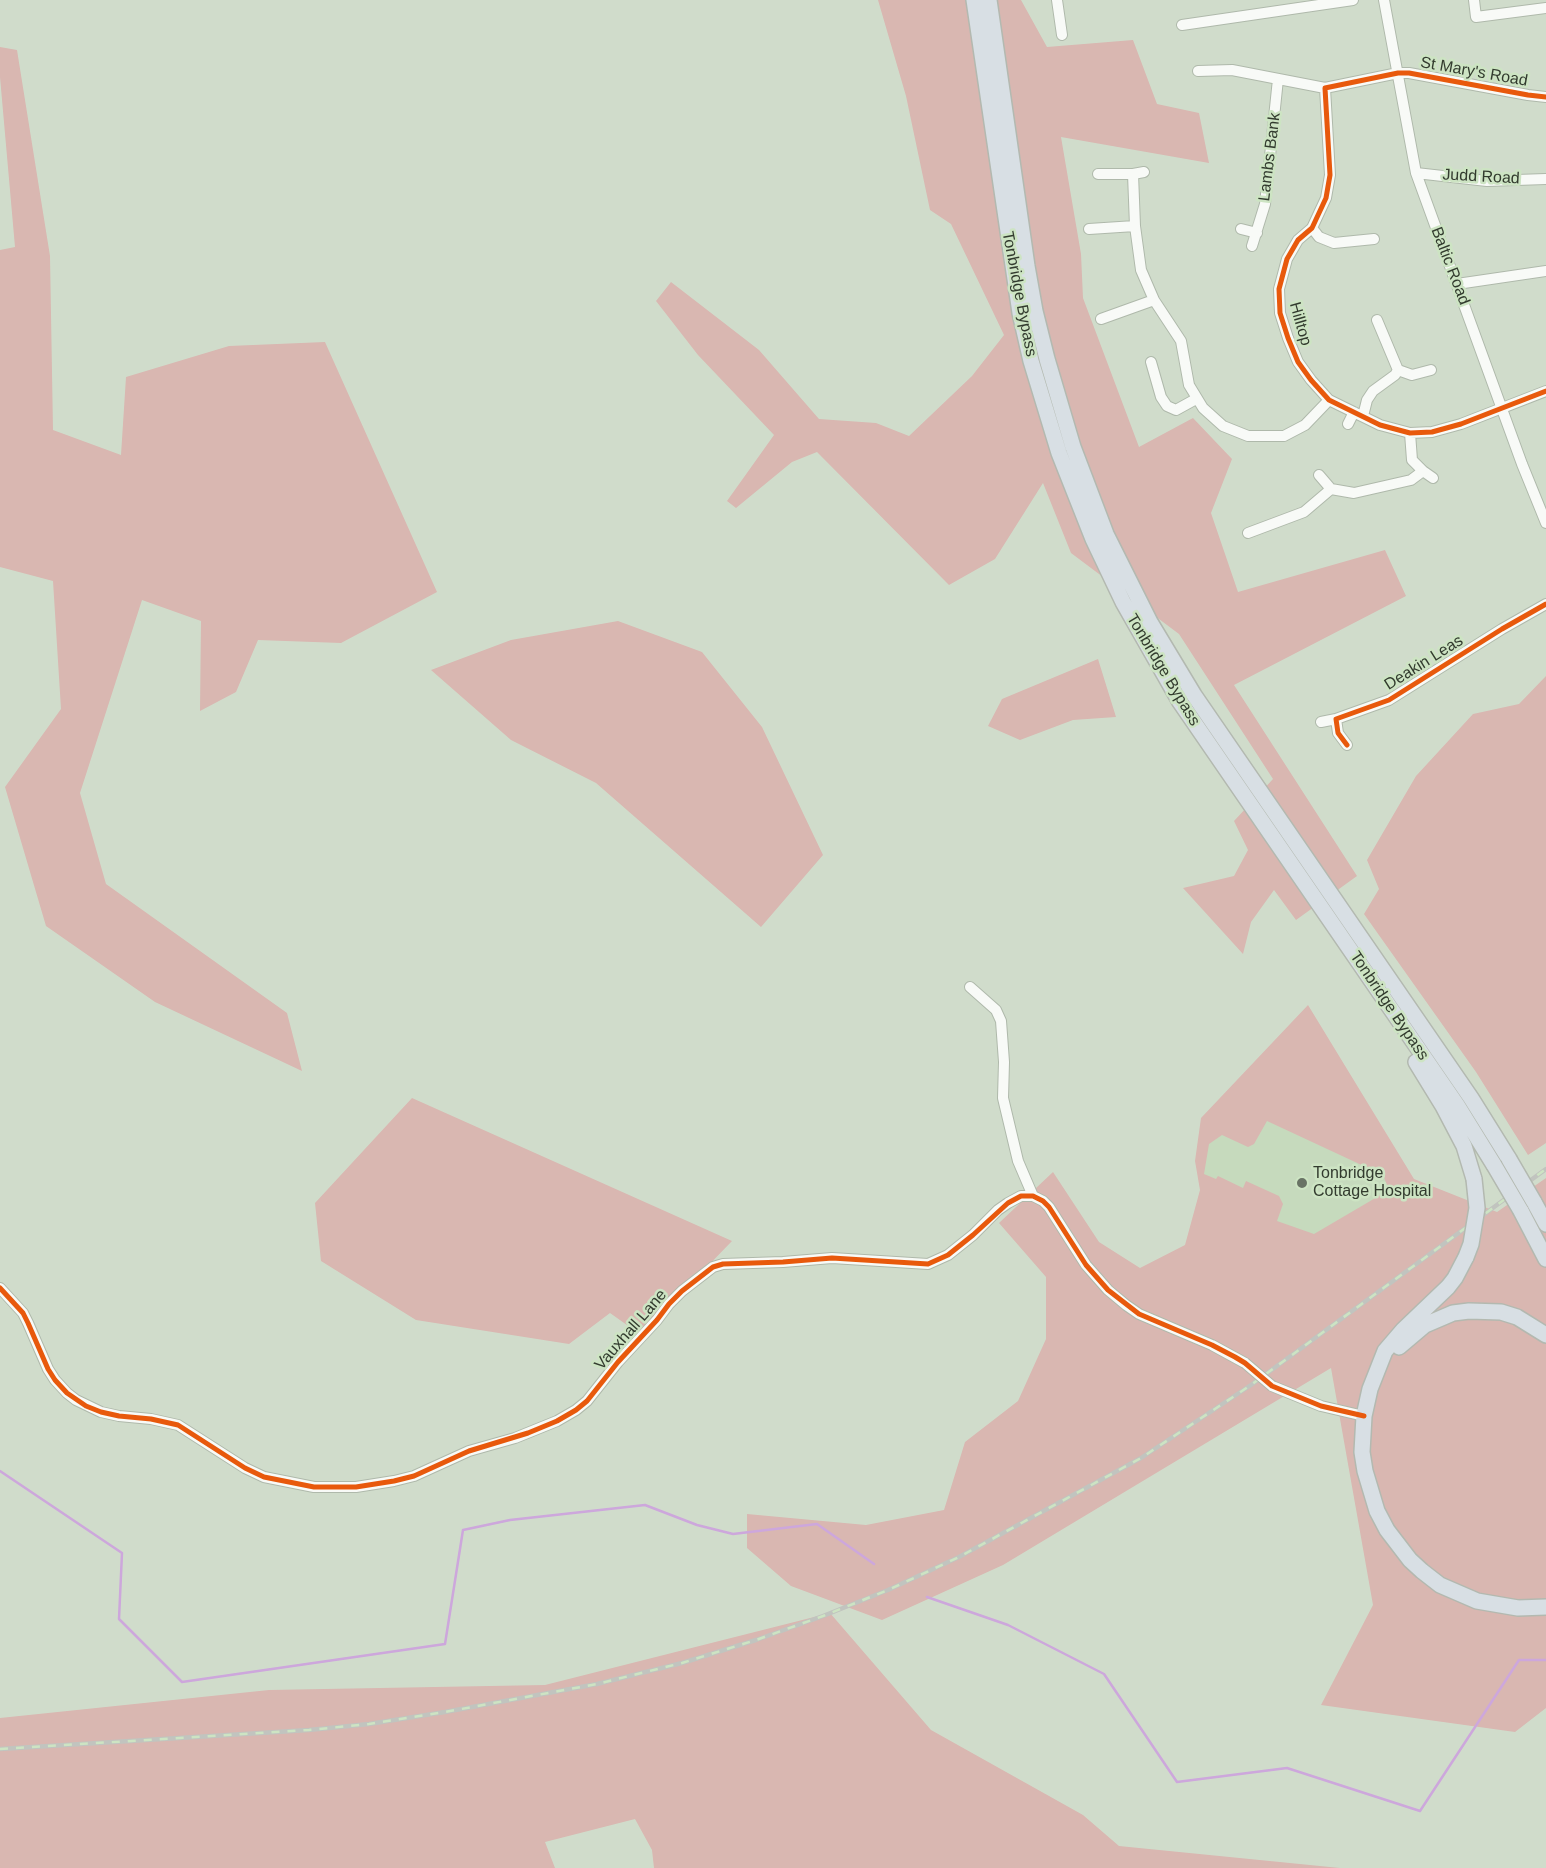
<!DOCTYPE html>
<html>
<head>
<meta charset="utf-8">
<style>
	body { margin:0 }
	canvas { display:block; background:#d0dccb }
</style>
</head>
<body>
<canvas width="1546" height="1868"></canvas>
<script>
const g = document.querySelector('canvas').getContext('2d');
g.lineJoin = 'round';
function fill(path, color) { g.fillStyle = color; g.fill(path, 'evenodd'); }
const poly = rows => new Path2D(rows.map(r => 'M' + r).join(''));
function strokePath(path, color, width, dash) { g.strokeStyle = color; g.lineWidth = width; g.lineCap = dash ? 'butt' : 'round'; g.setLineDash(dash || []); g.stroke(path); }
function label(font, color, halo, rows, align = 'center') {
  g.font = font + ' Arial,sans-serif'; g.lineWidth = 5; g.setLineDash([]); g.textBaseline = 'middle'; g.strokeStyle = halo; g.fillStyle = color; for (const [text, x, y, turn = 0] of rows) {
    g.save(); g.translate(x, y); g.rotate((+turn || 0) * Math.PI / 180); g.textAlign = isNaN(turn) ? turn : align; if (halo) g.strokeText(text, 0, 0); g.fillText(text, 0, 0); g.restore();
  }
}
fill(poly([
	[1307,1040,1409,1194,1294,1270,1202,1202,1206,1132]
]), '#c6dabd');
fill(poly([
	[878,0,1021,0,1047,47,1133,40,1157,104,1199,113,1209,163,1061,137,1081,254,1083,298,1139,447,1193,418,1232,459,1211,513,1238,592,1385,550,1406,596,1234,685,1357,876,1296,920,1274,890,1251,922,1243,954,1183,888,1234,876,1248,850,1234,821,1273,779,1179,634,1071,553,1043,483,995,559,949,585,817,452,792,462,736,508,727,501,774,435,698,355,656,301,671,282,759,350,819,419,876,423,909,436,972,376,1004,335,951,224,930,210,906,96],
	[0,47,17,50,50,256,53,430,121,455,126,377,229,346,325,342,437,592,341,643,258,640,236,692,200,711,201,621,142,600,80,793,106,884,287,1013,302,1071,155,1002,46,926,5,787,61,709,53,581,0,567,0,250,15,247,0,77],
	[618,621,702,652,762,727,823,855,761,927,596,783,511,740,431,670,511,640],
	[1098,659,1116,717,1073,720,1020,740,988,726,1002,699],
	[1546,676,1546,1143,1528,1155,1476,1072,1364,914,1379,889,1367,860,1416,776,1473,714,1519,704],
	[1308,1005,1414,1179,1497,1212,1546,1178,1546,1708,1515,1732,1321,1705,1373,1605,1331,1368,1003,1565,882,1620,791,1586,747,1548,747,1514,866,1525,944,1510,965,1442,1018,1401,1046,1339,1046,1277,999,1223,1053,1172,1099,1242,1140,1268,1185,1245,1200,1190,1195,1161,1201,1118],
	[1267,1121,1383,1175,1389,1190,1314,1234,1277,1221,1283,1204,1279,1196,1246,1181,1243,1188,1218,1176,1216,1179,1204,1174,1209,1144,1222,1135,1248,1147,1254,1144],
	[412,1098,732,1241,641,1335,610,1313,569,1344,416,1320,321,1261,315,1203],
	[830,1613,931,1730,1083,1815,1119,1846,1340,1868,654,1868,652,1850,635,1819,545,1842,555,1868,0,1868,0,1718,269,1690,545,1685]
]), '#d9b7b1');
strokePath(poly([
	[0,1471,122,1553,119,1619,182,1682,445,1644,463,1530,510,1520,645,1505,697,1525,733,1534,817,1524,874,1564],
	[927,1597,1008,1625,1104,1674,1177,1782,1287,1768,1420,1811,1519,1660,1546,1660]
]), '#cda7dc', 2.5);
const minor = poly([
	[1057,0,1062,35],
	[1384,0,1416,173,1522,464,1546,523],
	[1474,0,1476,17,1546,8],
	[1182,25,1353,0],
	[1198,71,1232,70,1325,88],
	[1546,97,1528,95,1409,73,1398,73,1325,88,1330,175,1326,198,1312,228,1298,240,1287,259,1279,289,1280,313,1288,338,1298,362,1311,380,1329,400,1380,425,1410,433,1432,432,1461,424,1546,391],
	[1416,173,1487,181,1546,179],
	[1098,174,1133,174,1135,226,1141,270,1154,300,1181,341,1189,385,1203,408,1223,426,1248,436,1284,436,1305,425,1329,400],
	[1133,174,1144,172],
	[1312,228,1319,237,1334,243,1374,239],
	[1089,229,1135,226],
	[1241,229,1257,233],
	[1252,246,1265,204,1278,79],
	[1457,284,1546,271],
	[1101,319,1154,300],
	[1151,362,1161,397,1167,406,1176,410,1196,399],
	[1398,370,1412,375,1431,370],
	[1363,416,1367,400,1373,391,1395,375,1398,370,1377,320],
	[1348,424,1354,412],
	[1423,471,1433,478],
	[1319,475,1331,489],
	[1248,533,1304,512,1331,489,1354,493,1411,480,1423,471,1412,460,1410,433],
	[1321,722,1336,719],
	[1347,745,1338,733,1336,719,1389,700,1502,629,1546,604],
	[970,987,996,1010,1001,1021,1004,1062,1003,1098,1018,1161,1033,1196],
	[0,1288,23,1313,28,1323,48,1369,55,1380,67,1393,76,1400,101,1412,119,1416,151,1419,178,1425,245,1468,264,1477,314,1487,356,1487,394,1481,414,1476,469,1451,515,1438,557,1421,576,1410,587,1401,618,1362,657,1320,669,1304,682,1291,713,1267,723,1264,783,1262,832,1258,928,1264,948,1255,973,1235,998,1210,1008,1203,1021,1196,1033,1196,1043,1201,1049,1207,1086,1265,1108,1290,1126,1305,1139,1314,1212,1345,1245,1363],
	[1272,1386,1321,1406,1364,1416]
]);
const highway = poly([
	[974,0,1020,313,1031,361,1059,453,1093,539,1123,602,1180,702,1457,1105,1494,1165],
	[989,0,1027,266,1035,311,1047,359,1073,447,1106,534,1150,622,1194,695,1471,1098,1509,1159],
	[1416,1062,1443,1106,1464,1146,1474,1179],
	[1534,1202,1546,1224],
	[1521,1211,1546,1259],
	[1466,1257,1455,1278,1448,1287,1403,1330,1385,1351,1370,1389,1364,1416,1362,1452,1365,1471,1377,1511,1387,1530,1410,1560,1422,1571,1440,1585,1477,1601,1518,1608,1546,1607],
	[1399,1347,1425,1325,1453,1313,1469,1311,1501,1312,1517,1317,1546,1335]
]);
strokePath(minor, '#afb9ab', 12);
strokePath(highway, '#b3b9b0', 18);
strokePath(minor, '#f8faf7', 10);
strokePath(highway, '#d8dfe4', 15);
const rail = poly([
	[0,1749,309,1730,369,1724,445,1712,597,1684,682,1663,756,1640,823,1616,888,1590,959,1557,1141,1458,1251,1385,1546,1169]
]);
strokePath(rail, '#c1c4bf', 4.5);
strokePath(rail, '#cde4c3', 2.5, [8]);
const minorBridge = poly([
	[1245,1363,1272,1386]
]);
const highwayBridge = poly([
	[1509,1159,1534,1202],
	[1494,1165,1521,1211],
	[1466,1257,1471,1244,1477,1208,1474,1179]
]);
strokePath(minorBridge, '#afb9ab', 12, []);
strokePath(highwayBridge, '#b3b9b0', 18, []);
strokePath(minorBridge, '#f8faf7', 10);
strokePath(highwayBridge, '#d8dfe4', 15);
strokePath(poly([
	[1546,97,1528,95,1409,73,1398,73,1325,88,1330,175,1326,198,1312,228,1298,240,1287,259,1279,289,1280,313,1288,338,1298,362,1311,380,1329,400,1380,425,1410,433,1432,432,1461,424,1546,391],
	[1347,745,1338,733,1336,719,1389,700,1502,629,1546,604],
	[0,1288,23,1313,28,1323,48,1369,55,1380,67,1393,86,1406,101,1412,119,1416,151,1419,178,1425,245,1468,264,1477,314,1487,356,1487,394,1481,414,1476,469,1451,528,1433,557,1421,576,1410,587,1401,618,1362,657,1320,669,1304,682,1291,713,1267,723,1264,783,1262,832,1258,928,1264,948,1255,973,1235,1008,1203,1021,1196,1033,1196,1043,1201,1049,1207,1086,1265,1108,1290,1139,1314,1212,1345,1235,1357,1245,1363,1272,1386,1321,1406,1364,1416]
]), '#e8590c', 5);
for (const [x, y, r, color] of [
	[1302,1183,6,"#697365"]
]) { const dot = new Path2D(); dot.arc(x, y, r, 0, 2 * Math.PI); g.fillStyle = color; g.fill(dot); strokePath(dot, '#cde4c3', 2); }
label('16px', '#323b2e', '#cde4c3', [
	["St Mary's Road",1474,72,10],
	["Lambs Bank",1270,157,-83],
	["Judd Road",1481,177,3],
	["Baltic Road",1450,266,69],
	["Tonbridge Bypass",1019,294,79],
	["Hilltop",1300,324,74],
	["Deakin Leas",1424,663,-32],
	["Tonbridge Bypass",1163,670,59],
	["Tonbridge Bypass",1389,1006,56],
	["Vauxhall Lane",631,1330,-49]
]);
label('16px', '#323b2e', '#cde4c3', [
	["Tonbridge",1313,1174],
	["Cottage Hospital",1313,1192]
], 'left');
</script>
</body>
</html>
